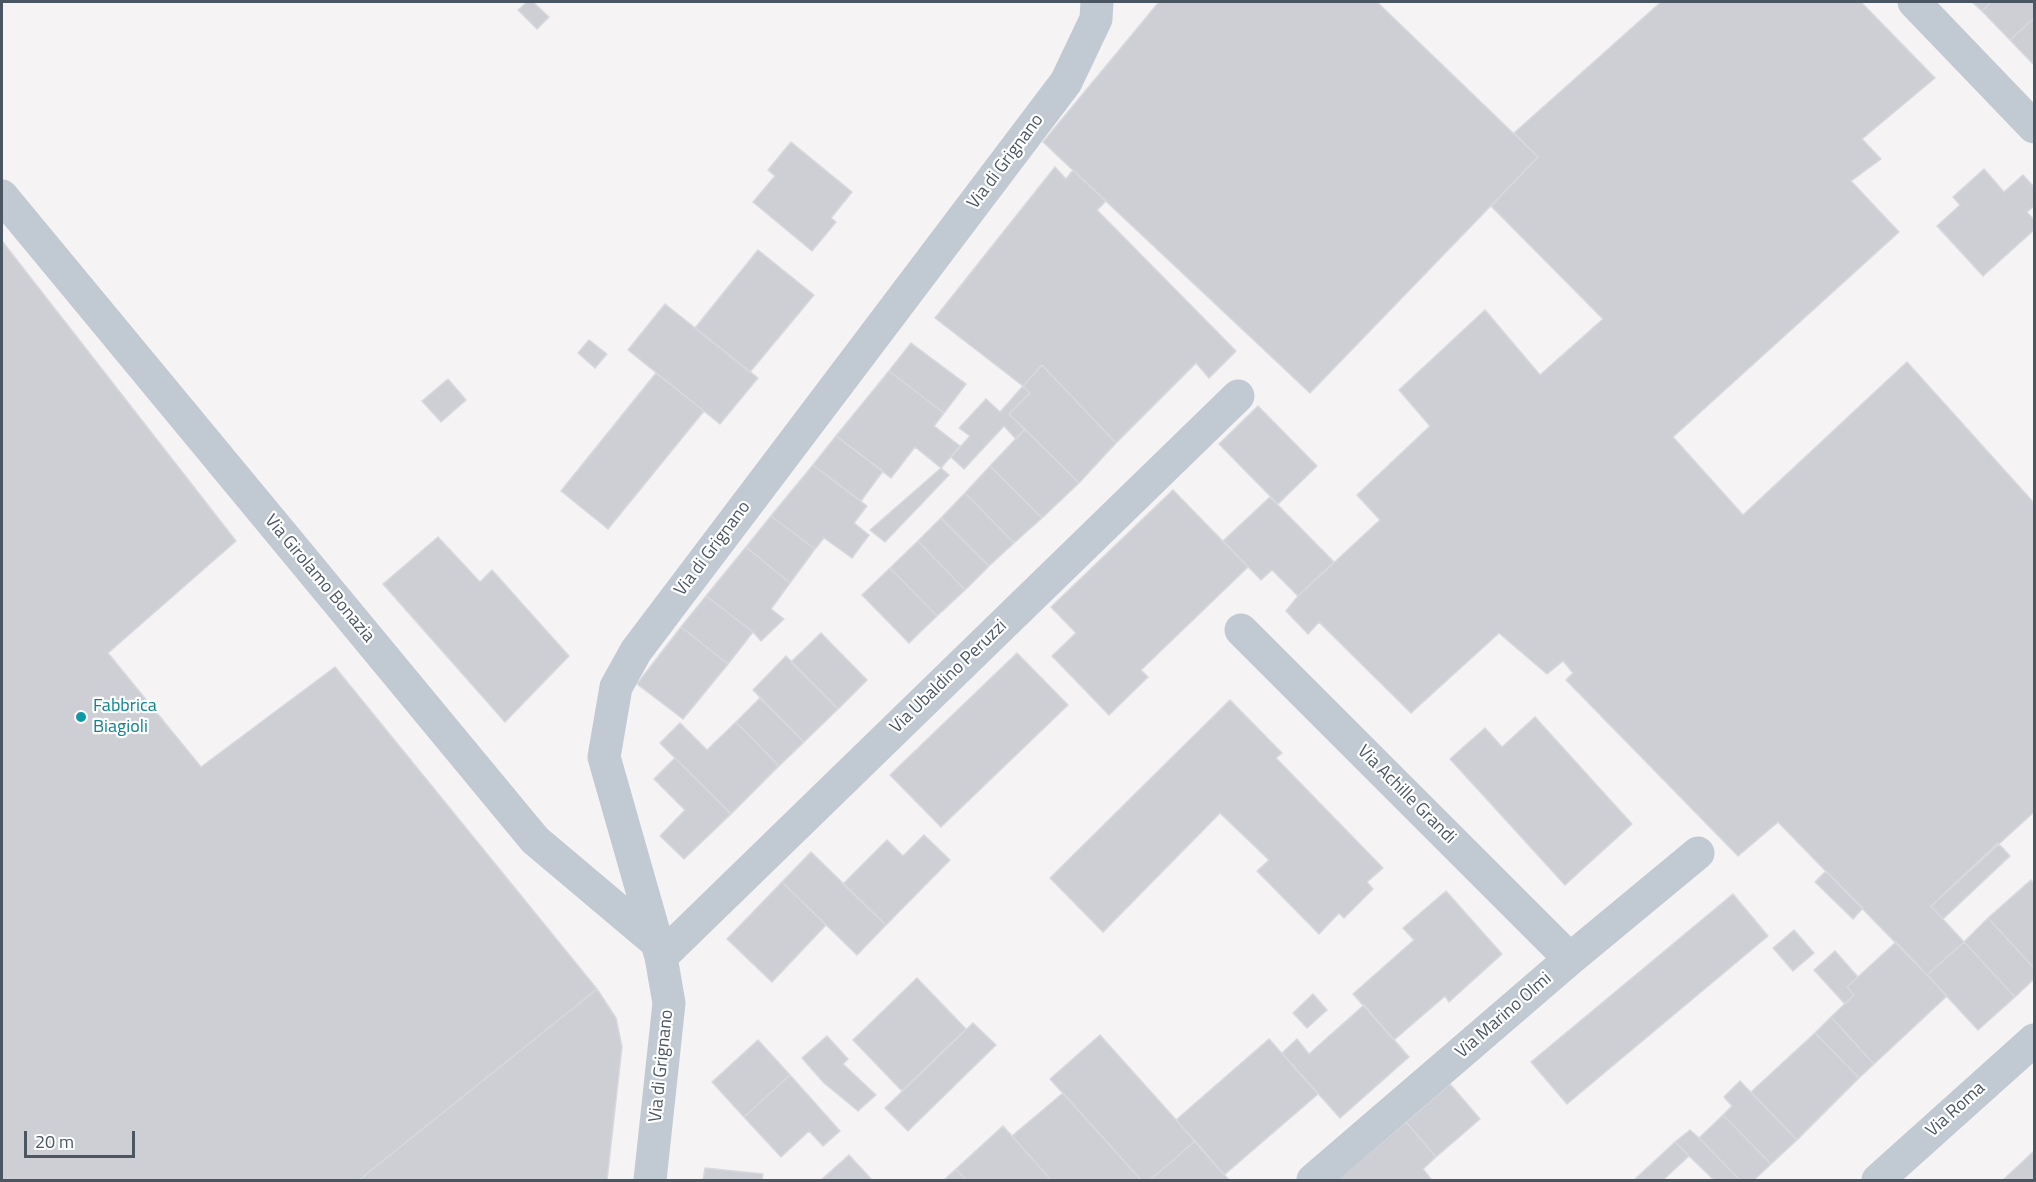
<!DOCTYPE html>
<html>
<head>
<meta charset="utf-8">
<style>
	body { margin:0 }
	#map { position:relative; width:2036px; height:1182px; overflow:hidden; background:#f5f3f3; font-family:"Titillium Web",sans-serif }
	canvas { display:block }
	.frame { position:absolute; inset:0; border:3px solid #4a5661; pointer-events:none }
	.scale { position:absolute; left:24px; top:1131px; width:111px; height:27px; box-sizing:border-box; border:3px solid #4a5661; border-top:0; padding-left:8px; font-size:18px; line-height:21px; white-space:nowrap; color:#4a5661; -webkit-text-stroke:4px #fff; paint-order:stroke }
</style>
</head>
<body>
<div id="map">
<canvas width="2036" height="1182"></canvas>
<div class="frame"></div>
<div class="scale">20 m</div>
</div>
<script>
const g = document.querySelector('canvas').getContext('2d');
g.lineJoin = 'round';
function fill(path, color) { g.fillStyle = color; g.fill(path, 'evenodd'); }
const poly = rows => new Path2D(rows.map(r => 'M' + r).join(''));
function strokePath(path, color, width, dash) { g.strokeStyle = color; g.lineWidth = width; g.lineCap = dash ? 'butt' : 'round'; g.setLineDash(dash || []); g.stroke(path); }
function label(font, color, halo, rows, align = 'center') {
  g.font = font + ' "Titillium Web",sans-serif'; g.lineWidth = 4.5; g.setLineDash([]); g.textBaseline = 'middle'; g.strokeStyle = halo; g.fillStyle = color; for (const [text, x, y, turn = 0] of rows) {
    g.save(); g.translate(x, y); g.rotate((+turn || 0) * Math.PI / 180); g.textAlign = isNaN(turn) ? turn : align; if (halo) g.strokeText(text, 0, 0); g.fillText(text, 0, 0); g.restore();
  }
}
const building = poly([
	[527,2,533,2,549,17,537,29,518,10,527,2],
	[1159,2,1377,2,1538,157,1310,393,1043,142,1159,2],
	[1661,2,1861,2,1935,78,1862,139,1881,159,1851,181,1899,232,1673,437,1743,515,1907,362,2034,503,2034,812,1931,906,1964,942,1927,975,1778,822,1738,856,1566,680,1573,673,1563,661,1547,674,1499,633,1411,713,1319,622,1308,634,1286,611,1298,596,1380,520,1357,495,1430,426,1399,390,1485,310,1540,375,1603,319,1491,206,1538,157,1514,133,1661,2],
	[1972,2,1991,2,1982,11,1972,2],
	[1991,2,2034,2,2034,18,2010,40,1982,11,1991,2],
	[2034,18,2034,65,2010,40,2034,18],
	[791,142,852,192,831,218,836,222,812,251,753,202,775,176,768,170,791,142],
	[1055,167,1066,179,1073,170,1106,201,1097,210,1236,351,1209,378,1196,363,1116,443,1042,365,1023,386,935,318,1055,167],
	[1984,169,2004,192,2023,175,2034,187,2034,206,2027,212,2034,220,2034,230,1983,276,1937,226,1960,205,1953,197,1984,169],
	[2,241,236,541,108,653,201,767,335,667,597,989,359,1180,2,1180,2,241],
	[758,250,814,295,750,372,695,328,758,250],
	[665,304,758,378,720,424,628,350,665,304],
	[589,340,607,354,595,368,578,353,589,340],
	[911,343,966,384,944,413,889,371,911,343],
	[1042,365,1116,443,1079,483,1009,414,1030,393,1023,386,1042,365],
	[889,371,944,413,934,426,960,446,941,468,915,447,891,478,836,436,889,371],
	[656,373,704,411,608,529,561,491,656,373],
	[448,379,466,400,441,422,422,401,448,379],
	[1023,386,1030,393,1009,414,1025,429,1016,439,1004,426,964,469,951,457,970,436,959,428,986,399,1000,412,1023,386],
	[1258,406,1317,466,1278,504,1219,444,1258,406],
	[1025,429,1079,483,1042,518,990,466,1025,429],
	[836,436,883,471,861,501,813,465,836,436],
	[813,465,867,506,854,523,869,535,852,558,824,538,815,549,771,516,813,465],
	[990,466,1042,518,1014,543,965,493,990,466],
	[941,468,949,475,885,542,870,530,941,468],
	[1173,490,1248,567,1141,670,1148,677,1109,715,1052,656,1076,633,1051,607,1173,490],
	[965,493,1014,543,989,566,941,518,965,493],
	[1270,497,1334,562,1298,596,1272,570,1261,580,1223,541,1270,497],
	[771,516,815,549,790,583,746,547,771,516],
	[941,518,989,566,965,590,918,541,941,518],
	[438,537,480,582,492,570,569,656,505,722,383,584,438,537],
	[918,541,965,590,937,616,890,568,918,541],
	[746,547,790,583,771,609,784,619,761,641,753,632,706,596,746,547],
	[890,568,937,616,909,643,862,595,890,568],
	[706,596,753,632,728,664,681,627,706,596],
	[681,627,728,664,683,719,637,684,681,627],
	[821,633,867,680,838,709,791,662,821,633],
	[1017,653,1068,705,941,827,890,775,1017,653],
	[786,656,838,709,804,742,753,690,786,656],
	[760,698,804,742,779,766,736,722,760,698],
	[1230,700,1282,753,1276,758,1383,868,1367,882,1373,889,1344,918,1339,913,1319,934,1257,871,1269,860,1220,813,1103,932,1050,878,1230,700],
	[1535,717,1632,824,1565,885,1450,759,1485,728,1502,747,1535,717],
	[736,722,779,766,731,814,660,743,680,723,707,750,736,722],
	[675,758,731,814,684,859,660,836,685,810,654,779,675,758],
	[924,835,950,860,886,925,843,884,887,840,903,856,924,835],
	[1998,843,2010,856,1943,919,1931,906,1998,843],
	[811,852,886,925,857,955,782,882,811,852],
	[1826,871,1863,908,1853,919,1815,882,1826,871],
	[2031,880,2034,884,2034,968,1988,918,2031,880],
	[782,882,826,925,772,982,727,939,782,882],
	[1446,891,1502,954,1449,1002,1445,996,1394,1040,1353,994,1414,940,1403,928,1446,891],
	[1733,894,1768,936,1567,1104,1531,1062,1733,894],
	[1988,918,2034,968,2034,979,2015,997,1964,942,1988,918],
	[1794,930,1814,953,1793,971,1773,948,1794,930],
	[1896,942,1947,996,1874,1064,1831,1017,1854,995,1847,987,1896,942],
	[1964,942,2015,997,1978,1030,1927,975,1964,942],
	[1835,951,1858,977,1847,987,1854,995,1845,1004,1814,970,1835,951],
	[917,978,966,1029,902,1091,853,1040,917,978],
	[597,989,616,1018,622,1047,607,1180,359,1180,597,989],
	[1313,994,1327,1010,1307,1028,1293,1013,1313,994],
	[1364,1005,1409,1057,1340,1118,1282,1053,1297,1039,1309,1054,1364,1005],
	[1831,1017,1874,1064,1859,1078,1815,1033,1831,1017],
	[973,1023,996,1045,908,1131,885,1108,973,1023],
	[1815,1033,1859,1078,1797,1140,1751,1092,1815,1033],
	[1100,1035,1195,1141,1150,1180,1141,1180,1050,1079,1100,1035],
	[827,1036,848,1059,843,1064,876,1095,858,1111,824,1083,802,1058,827,1036],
	[1269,1039,1318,1094,1224,1175,1176,1120,1269,1039],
	[758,1040,790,1075,744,1117,712,1082,758,1040],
	[790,1075,840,1131,823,1146,809,1131,781,1157,744,1117,790,1075],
	[1740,1081,1797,1140,1771,1164,1723,1115,1732,1106,1724,1097,1740,1081],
	[1450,1084,1480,1119,1436,1157,1406,1122,1450,1084],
	[1063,1093,1141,1180,1051,1180,1012,1136,1063,1093],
	[1723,1115,1771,1164,1754,1180,1740,1180,1699,1138,1723,1115],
	[1406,1122,1436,1157,1423,1169,1431,1179,1429,1180,1337,1180,1406,1122],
	[1003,1126,1012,1136,1051,1180,966,1180,956,1169,1003,1126],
	[1690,1130,1699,1138,1740,1180,1714,1180,1689,1156,1675,1142,1690,1130],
	[1195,1141,1229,1180,1150,1180,1195,1141],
	[1675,1142,1689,1156,1663,1180,1634,1180,1675,1142],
	[2034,1151,2034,1180,2003,1180,2034,1151],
	[849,1155,872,1180,821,1180,849,1155],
	[705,1168,763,1174,762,1180,703,1180,705,1168],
	[956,1169,966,1180,944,1180,956,1169]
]);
fill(building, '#cdcfd5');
strokePath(building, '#d7d9de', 1.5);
strokePath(poly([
	[1914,2,2034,127],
	[2,196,535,840,656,942],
	[1241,630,1570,959],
	[661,957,1238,396],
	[650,1180,669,1003,661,957,604,757,616,687,636,651,1066,82,1096,19,1097,2],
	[1313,1180,1570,959,1698,853],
	[1878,1180,2034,1040]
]), '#c1cad2', 33);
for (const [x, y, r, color] of [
	[81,717,6,"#0f9aa8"]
]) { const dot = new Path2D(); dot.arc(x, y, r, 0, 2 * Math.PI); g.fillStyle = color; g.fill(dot); strokePath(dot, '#fff', 2); }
label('18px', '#4a5661', '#fff', [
	["Via di Grignano",1006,162,-53],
	["Via di Grignano",713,549,-53],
	["Via Girolamo Bonazia",319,579,50],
	["Via Ubaldino Peruzzi",949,677,-44],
	["Via Achille Grandi",1406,795,45],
	["Via Marino Olmi",1504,1016,-41],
	["Via di Grignano",662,1066,-84],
	["Via Roma",1956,1110,-42]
]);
label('18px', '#0d838f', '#fff', [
	["Fabbrica",93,707],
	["Biagioli",93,728]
], 'left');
</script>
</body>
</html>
